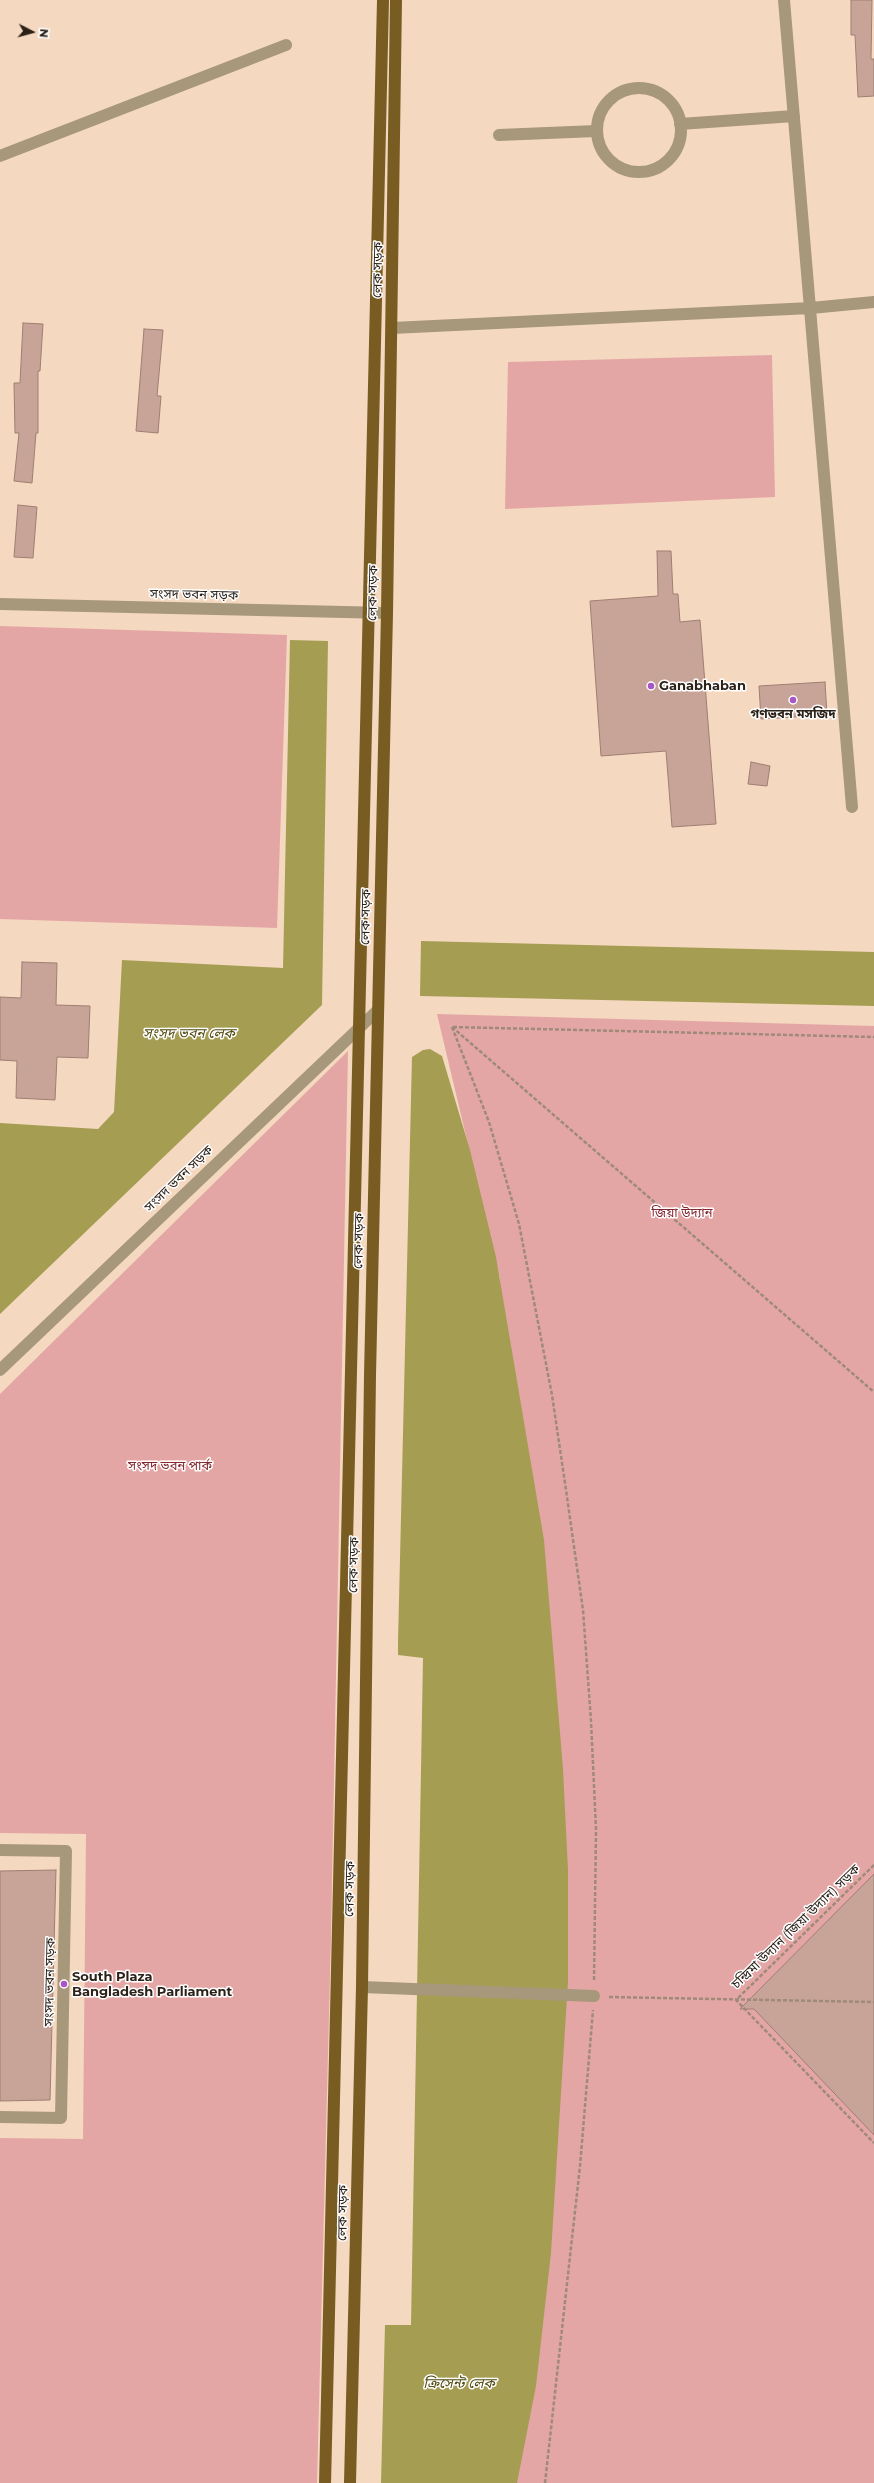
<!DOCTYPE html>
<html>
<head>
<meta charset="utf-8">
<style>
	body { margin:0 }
	#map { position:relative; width:874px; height:2483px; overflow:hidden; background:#f5d8c0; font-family:Montserrat,sans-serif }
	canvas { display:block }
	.north { position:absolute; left:12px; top:12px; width:40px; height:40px; -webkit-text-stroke:3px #fff; paint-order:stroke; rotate:96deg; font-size:11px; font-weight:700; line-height:16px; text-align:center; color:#2b2118 }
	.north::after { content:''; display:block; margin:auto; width:14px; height:18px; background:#2b2118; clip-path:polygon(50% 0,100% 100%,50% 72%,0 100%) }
</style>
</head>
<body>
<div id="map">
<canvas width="874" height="2483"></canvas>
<div class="north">N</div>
</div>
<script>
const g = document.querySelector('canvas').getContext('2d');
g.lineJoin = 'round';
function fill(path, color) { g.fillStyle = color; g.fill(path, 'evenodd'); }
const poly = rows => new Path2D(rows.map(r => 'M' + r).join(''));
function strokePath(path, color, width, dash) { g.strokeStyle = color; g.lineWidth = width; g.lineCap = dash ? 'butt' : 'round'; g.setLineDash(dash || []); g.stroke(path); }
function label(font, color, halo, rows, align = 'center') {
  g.font = font + ' Montserrat,"Noto Sans Bengali",sans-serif'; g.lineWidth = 3; g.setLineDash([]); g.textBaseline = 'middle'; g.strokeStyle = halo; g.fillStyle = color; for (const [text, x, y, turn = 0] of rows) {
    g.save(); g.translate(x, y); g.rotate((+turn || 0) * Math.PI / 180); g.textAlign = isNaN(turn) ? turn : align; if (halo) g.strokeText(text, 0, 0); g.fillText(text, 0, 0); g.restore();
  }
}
fill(poly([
	[772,355,775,497,505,509,508,362],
	[0,626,287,635,277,928,0,919],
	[437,1014,874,1026,874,2483,514,2483,500,1279],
	[348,1051,331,1937,317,2483,0,2483,0,2138,83,2139,86,1834,0,1833,0,1394]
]), '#e4a6a5');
fill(poly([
	[290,640,328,641,322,1005,0,1314,0,1123,98,1129,114,1112,122,960,283,968],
	[421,941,874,952,874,1006,420,996],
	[430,1049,442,1056,470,1150,496,1257,544,1540,563,1769,568,1870,568,1981,551,2253,536,2386,517,2483,381,2483,385,2325,411,2325,423,1658,398,1655,398,1642,412,1057,423,1050]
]), '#a59d52');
const building = poly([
	[851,0,872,0,871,59,874,59,874,96,858,97,855,35,851,35,851,0],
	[23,323,43,324,40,371,38,371,38,433,36,433,32,483,14,481,19,433,15,433,14,383,20,383,23,323],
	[144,329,163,330,157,396,161,396,158,433,136,431,144,329],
	[18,505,37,507,33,558,14,557,18,505],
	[657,551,671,551,673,594,678,594,680,622,700,620,716,824,672,827,666,751,601,756,590,601,658,596,657,551],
	[825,682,827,715,761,719,759,686,825,682],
	[751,762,770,766,767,786,748,784,751,762],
	[22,962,57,963,56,1005,90,1006,88,1058,57,1057,55,1100,16,1098,17,1061,0,1060,0,997,21,998,22,962],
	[56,1870,50,2100,0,2101,0,1871,56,1870],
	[874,1874,874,2135,754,2009,740,2009,874,1874]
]);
fill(building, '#c8a498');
strokePath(building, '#9f7e72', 1);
strokePath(poly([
	[452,1027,489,1122,519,1224,552,1395,566,1490,583,1610,591,1721,596,1829,594,1981],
	[452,1027,874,1392],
	[453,1027,874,1037],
	[874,1865,736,2000,874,2143],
	[609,1997,874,2002],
	[545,2483,580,2166,593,2010]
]), '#9f8a78', 2.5, [4, 2]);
strokePath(poly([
	[784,0,852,807],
	'597 130a42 42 0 1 1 84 0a42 42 0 1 1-84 0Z',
	[680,124,794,116],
	[499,135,596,131],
	[0,156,286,45],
	[392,328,811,308,874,302],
	[0,604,387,613],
	[0,1370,378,1010],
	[0,1850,66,1851,61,2118,0,2117],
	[362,1987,594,1996]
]), '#a7987b', 12);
strokePath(poly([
	[325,2483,383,0],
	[350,2483,362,1987,370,1375,387,613,396,0]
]), '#785c22', 12);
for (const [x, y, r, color] of [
	[651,686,4,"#a956c5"],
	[793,700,4,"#a956c5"],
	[64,1984,4,"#a956c5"]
]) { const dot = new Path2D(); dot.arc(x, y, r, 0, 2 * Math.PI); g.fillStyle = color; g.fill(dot); strokePath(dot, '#fff', 1.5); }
label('13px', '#2b2118', '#fff', [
	["লেক সড়ক",378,270,-89],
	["লেক সড়ক",373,593,-89],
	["সংসদ ভবন সড়ক",194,595,1],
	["লেক সড়ক",366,917,-89],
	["সংসদ ভবন সড়ক",179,1179,-44],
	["লেক সড়ক",359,1241,-89],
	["লেক সড়ক",354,1565,-89],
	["লেক সড়ক",350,1889,-89],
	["চন্দ্রিমা উদ্যান (জিয়া উদ্যান) সড়ক",796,1927,-44],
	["সংসদ ভবন সড়ক",50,1982,-89],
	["লেক সড়ক",343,2213,-89]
]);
label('bold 13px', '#2b2118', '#fff', [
	["Ganabhaban",659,686],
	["গণভবন মসজিদ",793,714,"center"],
	["South Plaza",72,1977],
	["Bangladesh Parliament",72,1992]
], 'left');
label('13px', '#82252d', '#fff', [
	["জিয়া উদ্যান",682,1213],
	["সংসদ ভবন পার্ক",170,1466]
]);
label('italic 14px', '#514b10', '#fff', [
	["সংসদ ভবন লেক",189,1034],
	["ক্রিসেন্ট লেক",459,2384]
]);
</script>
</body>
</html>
